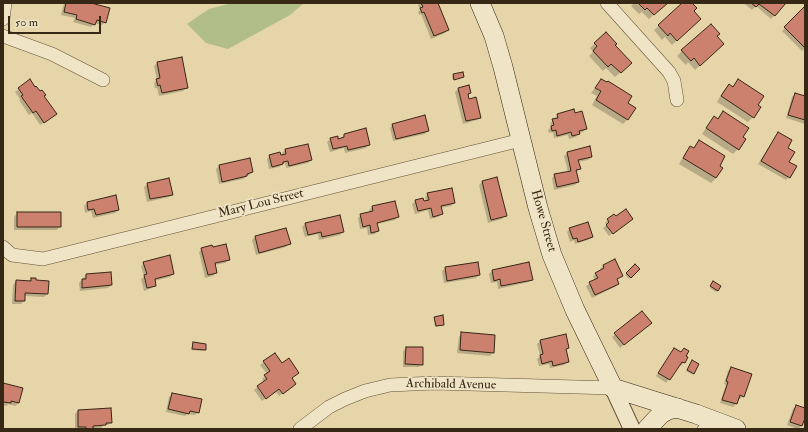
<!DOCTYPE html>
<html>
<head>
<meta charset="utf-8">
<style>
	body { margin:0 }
	#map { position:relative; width:808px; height:432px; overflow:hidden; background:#e6d5a8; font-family:"IM FELL Double Pica",serif }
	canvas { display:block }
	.frame { position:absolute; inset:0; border:4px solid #372715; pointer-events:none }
	.scale { position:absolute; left:8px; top:16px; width:93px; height:18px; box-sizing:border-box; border:2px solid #372715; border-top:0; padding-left:5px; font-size:12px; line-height:14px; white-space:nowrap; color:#372715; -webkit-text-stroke:3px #efe4c6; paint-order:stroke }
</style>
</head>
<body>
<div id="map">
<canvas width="808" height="432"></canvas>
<div class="frame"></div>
<div class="scale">50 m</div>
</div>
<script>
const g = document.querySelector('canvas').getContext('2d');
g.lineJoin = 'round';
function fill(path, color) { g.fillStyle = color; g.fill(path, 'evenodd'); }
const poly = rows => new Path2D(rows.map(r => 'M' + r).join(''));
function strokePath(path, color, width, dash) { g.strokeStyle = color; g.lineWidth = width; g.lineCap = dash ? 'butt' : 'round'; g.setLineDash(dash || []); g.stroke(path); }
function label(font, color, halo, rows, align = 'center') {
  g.font = font + ' "IM FELL Double Pica",serif'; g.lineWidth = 3.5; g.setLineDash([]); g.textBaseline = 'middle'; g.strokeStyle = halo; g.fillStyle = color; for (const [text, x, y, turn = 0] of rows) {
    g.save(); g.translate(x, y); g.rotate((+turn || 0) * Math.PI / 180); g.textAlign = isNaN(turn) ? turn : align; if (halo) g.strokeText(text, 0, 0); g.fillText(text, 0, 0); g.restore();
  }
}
fill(poly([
	[232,3,304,3,290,15,228,49,206,43,187,24,209,9]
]), '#b1be8a');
fill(poly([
	[64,3,87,3,105,22,102,25,95,23,91,27,73,22,75,18,61,15],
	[420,3,437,3,448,30,445,33,431,39,421,14,419,15,418,12,420,10,418,5],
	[634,3,667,3,649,19,642,12,639,14,631,6],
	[684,3,690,3,695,24,672,45,665,37,662,40,654,30],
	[746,3,785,3,771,19,756,6,752,10,745,4],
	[805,8,805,48,802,51,782,31],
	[606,33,614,45,631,63,615,77,606,68,603,71,589,56,593,52,590,48],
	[716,36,718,49,695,70,688,62,686,65,677,56,682,51],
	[181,59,186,88,183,91,159,96,157,88,155,88,154,83,157,80,154,66,157,63],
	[453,75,463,77,453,80,452,77],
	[601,80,627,103,635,108,627,120,623,124,592,105,597,96,591,93],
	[738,80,753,117,748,122,717,102,724,90,729,85,732,87],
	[30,81,43,96,52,117,40,125,32,113,29,115,19,100,20,99,15,92],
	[468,87,470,93,467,95,468,100,480,117,477,120,463,124,455,92,458,89],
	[795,94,805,97,805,124,786,118,792,97],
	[723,112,738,149,733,154,702,134,710,122,714,118,717,119],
	[575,114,586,128,583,132,579,133,576,137,569,139,568,135,554,138,553,132,549,133,548,130,551,127,550,123,555,120,555,118,558,115],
	[393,124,428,130,425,134,393,141,390,128],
	[778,133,786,149,789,177,786,180,758,164],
	[344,135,369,145,366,148,345,153,344,148,330,152,327,142,330,139,337,140,341,139],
	[699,142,718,166,721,168,716,178,711,183,679,164,686,152,690,147,693,149],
	[308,145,311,160,308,163,286,168,285,163,279,167,269,169,267,159,270,156,283,156,282,153,285,150],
	[589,148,591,157,588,160,578,162,579,169,576,173,578,182,575,185,554,190,552,178,555,175,568,172,564,156,567,153],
	[249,159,252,172,249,175,243,179,219,184,216,169,219,166],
	[482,182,505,216,502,219,488,223,479,185],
	[148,184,172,194,169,197,147,202,144,187],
	[428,194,454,203,451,206,440,208,442,214,438,217,430,219,428,210,415,214,412,204,416,201,426,202,425,197],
	[115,196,118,210,115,213,93,218,91,211,85,213,84,206,87,203],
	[372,207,398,217,395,220,377,224,378,230,375,234,368,235,367,228,360,229,358,218,361,215,370,213,369,210],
	[17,213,60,226,57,230,14,230,14,217],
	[339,216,343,232,340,235,319,240,318,234,305,237,302,227,305,224],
	[616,218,629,222,609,236,603,228,607,225,605,223,608,220],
	[286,229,289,244,286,247,256,255,252,240,255,237],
	[570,229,592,237,588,240,575,244,574,240,570,242,567,232],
	[202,249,229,260,225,263,214,265,216,273,213,276,205,278,199,252],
	[144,263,173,274,170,277,154,281,155,285,152,288,144,291,141,279,144,277,141,266],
	[635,265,639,269,629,279,625,275],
	[603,266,622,275,616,280,618,284,615,287,592,298,586,286,595,280,593,276,601,271,600,269],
	[445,268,479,275,476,278,444,283,442,271],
	[492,271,532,279,529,282,498,289,497,282,491,283,489,274],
	[110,273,111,285,108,288,80,291,79,283,86,275],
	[31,279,47,294,44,297,24,296,24,301,21,304,12,304,13,285,16,281,28,282],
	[712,284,720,286,716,292,710,288],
	[642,312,647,326,620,348,612,337],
	[435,317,443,325,435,327,434,319],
	[462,333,493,352,490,356,457,353,459,337],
	[540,341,567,348,565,350,568,362,564,365,550,368,549,364,539,366,537,359,540,356,537,344],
	[193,344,205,350,204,351,191,350],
	[406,348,422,364,419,367,403,367,403,351],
	[674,349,687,358,681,366,679,365,666,383,656,376],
	[275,354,282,364,298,373,291,379,292,387,279,396,276,392,262,401,254,390,264,382,262,379,267,374,260,365],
	[691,363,693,373,692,374,686,371],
	[731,368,743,396,740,399,738,399,736,404,733,407,720,403,726,385,724,384,728,371],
	[3,384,19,403,15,406,8,404,7,406,3,405],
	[172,394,198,412,195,415,187,414,185,416,166,412,169,397],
	[796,406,805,409,805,415,801,426,798,429,787,425,793,409],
	[78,411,111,422,108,425,104,425,101,428,75,429,75,414]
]), '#0003');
const building = poly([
	[66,3,91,3,110,8,106,23,97,20,95,25,76,19,77,15,64,12,66,3],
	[421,3,438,3,449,30,434,36,424,12,422,13,420,8,423,7,421,3],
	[638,3,668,3,654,15,647,8,645,10,638,3],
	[682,3,692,3,697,8,694,11,701,19,677,41,670,33,668,36,658,25,682,3],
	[751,3,786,3,775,16,759,4,756,7,751,3],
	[805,6,805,48,784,27,805,6],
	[711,24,720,34,717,36,724,44,700,66,694,58,691,61,681,50,711,24],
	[606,32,617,44,615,45,632,63,621,73,611,64,608,67,593,51,597,46,594,43,606,32],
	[182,57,188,88,162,93,160,85,158,86,156,79,160,78,157,62,182,57],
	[463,72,464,77,454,80,453,74,463,72],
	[30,79,35,87,36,86,40,91,42,90,46,95,44,96,57,114,44,123,36,111,33,113,21,96,23,95,18,88,30,79],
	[601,79,607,82,608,81,632,96,628,103,636,108,628,120,596,100,601,91,595,88,601,79],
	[738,79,764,96,758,105,761,107,754,118,721,96,729,84,733,87,738,79],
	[469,85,471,93,468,94,469,99,476,97,481,118,466,121,458,88,469,85],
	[795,93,805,96,805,120,788,115,795,93],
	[574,109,575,113,582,111,587,129,579,131,580,134,572,136,571,132,557,136,556,130,552,131,551,126,554,125,552,119,558,118,557,114,574,109],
	[723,111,749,128,743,137,746,139,739,150,706,128,714,116,718,119,723,111],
	[425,115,429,131,396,139,392,124,425,115],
	[366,128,370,145,348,150,347,146,333,149,330,138,338,136,338,139,344,137,344,134,366,128],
	[778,132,792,140,788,148,795,152,789,162,797,166,790,178,761,161,778,132],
	[699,140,725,156,720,166,723,168,716,178,683,158,690,146,694,148,699,140],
	[308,144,312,160,289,166,288,161,283,162,283,164,272,167,269,155,280,152,281,155,286,154,285,149,308,144],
	[590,146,592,157,578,160,581,169,576,170,579,182,557,187,554,174,571,171,567,152,590,146],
	[250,158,253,172,247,174,247,176,222,182,219,165,250,158],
	[497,177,507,216,491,220,482,181,497,177],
	[169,178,173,195,150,199,147,183,169,178],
	[452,188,455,203,441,206,443,214,433,217,431,208,418,211,415,200,423,198,424,201,429,200,427,193,452,188],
	[116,195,119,210,96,215,94,209,88,210,87,202,116,195],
	[395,201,399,217,377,223,379,231,371,233,370,225,363,227,360,214,373,211,372,206,395,201],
	[626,209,633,219,613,234,606,225,609,222,607,219,614,214,616,216,626,209],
	[17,212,61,212,61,227,17,227,17,212],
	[340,215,344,232,322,237,321,232,308,235,305,223,340,215],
	[588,222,593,237,578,242,577,238,573,239,569,228,588,222],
	[286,228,291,244,259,253,255,236,286,228],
	[226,244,230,260,215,263,217,273,208,275,201,248,212,245,213,247,226,244],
	[170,255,174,274,155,279,156,286,147,288,144,275,147,274,143,262,170,255],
	[615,259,623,276,617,279,619,284,595,295,589,282,598,278,595,273,604,268,603,265,615,259],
	[478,262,480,275,447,281,445,267,478,262],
	[529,262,533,280,501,286,500,279,494,281,492,270,529,262],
	[635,264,640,269,631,278,626,273,635,264],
	[111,272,112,285,82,288,82,279,86,279,86,274,111,272],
	[31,278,36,278,36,280,49,281,48,294,25,293,25,301,15,301,16,280,31,281,31,278],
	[713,281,721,286,718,291,710,286,713,281],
	[642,311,652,323,624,345,614,333,642,311],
	[443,315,444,325,436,326,434,317,443,315],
	[461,332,495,335,494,353,460,350,461,332],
	[566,334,569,348,566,349,569,362,553,366,552,361,542,364,540,355,543,354,540,340,566,334],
	[193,342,206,344,206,350,192,349,193,342],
	[406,347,423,347,423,365,405,364,406,347],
	[674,348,681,352,684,348,689,351,686,356,688,357,685,363,682,362,670,380,658,373,674,348],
	[275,353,282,363,289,358,299,373,292,378,296,384,283,394,279,389,266,399,257,386,267,379,264,375,270,371,263,361,275,353],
	[692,360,699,364,694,374,687,370,692,360],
	[731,367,752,374,744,397,740,395,737,404,722,400,728,382,726,381,731,367],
	[3,383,23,388,19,403,11,401,11,403,3,402,3,383],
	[172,393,202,399,199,413,190,411,189,414,168,409,172,393],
	[796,405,805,408,805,418,802,426,790,422,796,405],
	[111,408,112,423,106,423,106,425,93,426,93,429,86,429,86,427,78,427,78,410,111,408]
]);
fill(building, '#cc816e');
strokePath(building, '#372715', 1);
const service = poly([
	[701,429,709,419]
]);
const minor = poly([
	[607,3,669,72,674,81,677,100],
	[3,19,5,3],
	[3,36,52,54,103,80],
	[3,247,12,255,43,259,521,140],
	[300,429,329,407,345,399,365,391,390,385,434,383,613,388]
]);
const tertiary = poly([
	[613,388,632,429]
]);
const secondary = poly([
	[480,3,494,36,503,67,538,208,552,255,575,310,613,388,696,414,736,429],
	[647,429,661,414,668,410,678,408]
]);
strokePath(service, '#63523a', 8);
strokePath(minor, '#63523a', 14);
strokePath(tertiary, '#63523a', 18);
strokePath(secondary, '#372715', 20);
strokePath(service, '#efe4c6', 7);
strokePath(minor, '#efe4c6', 13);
strokePath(tertiary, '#efe4c6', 16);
strokePath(secondary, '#efe4c6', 19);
label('13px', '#372715', '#efe4c6', [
	["Mary Lou Street",261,204,-14],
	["Howe Street",543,221,74],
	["Archibald Avenue",451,385,1]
]);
</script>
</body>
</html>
